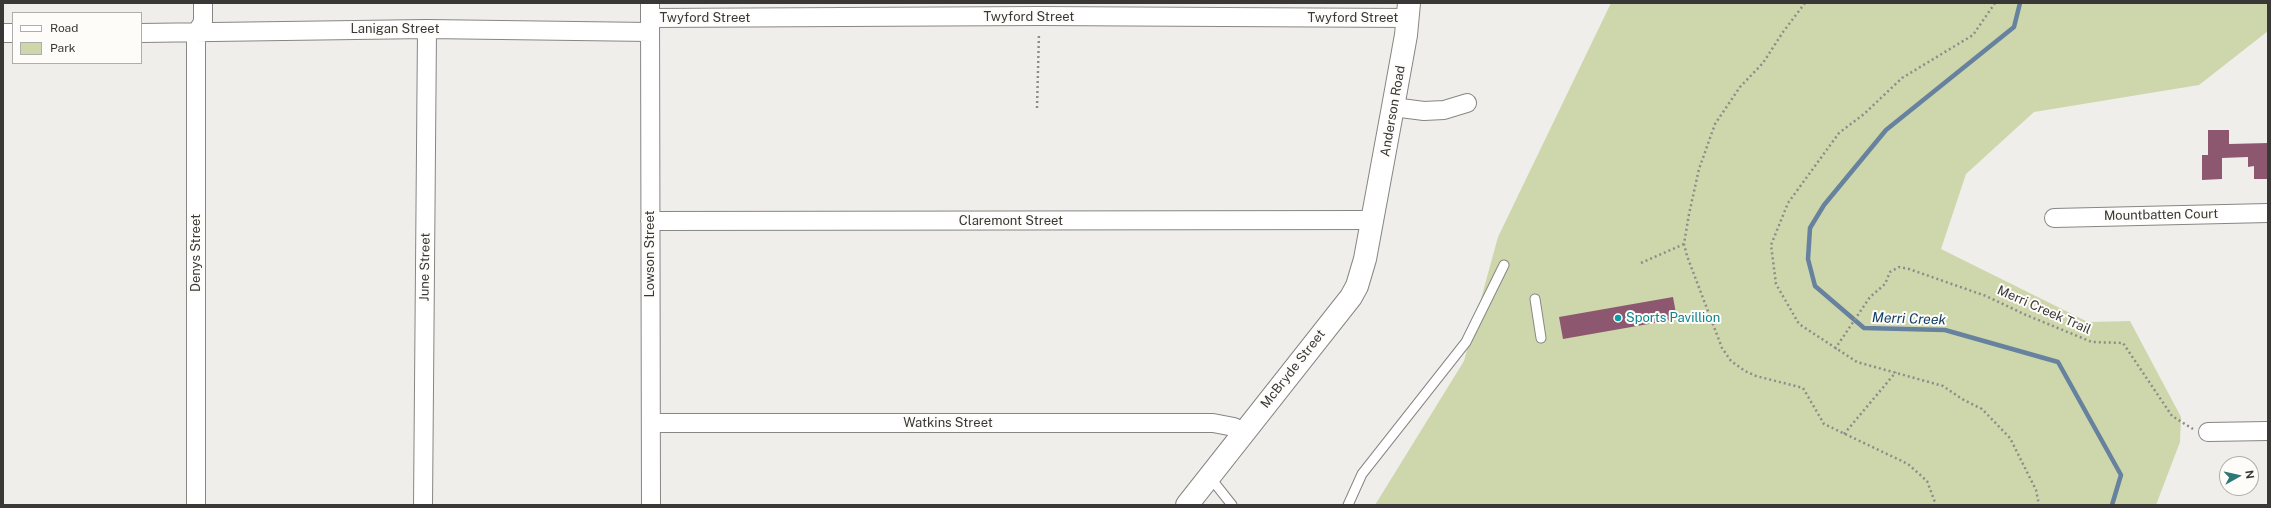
<!DOCTYPE html>
<html>
<head>
<meta charset="utf-8">
<style>
	body { margin:0 }
	#map { position:relative; width:2271px; height:508px; overflow:hidden; background:#f0eeeb; font-family:"Public Sans",sans-serif }
	canvas { display:block }
	.frame { position:absolute; inset:0; border:4px solid #393837; pointer-events:none }
	.legend { position:absolute; left:12px; top:12px; width:130px; height:52px; box-sizing:border-box; background:#fdfcf9; border:1px solid #afaeab; margin:0; padding:5px 7px; list-style:none; font-size:12px; color:#393837 }
	.legend li { display:flex; align-items:center; gap:8px; height:20px }
	.legend b { width:20px; border:1px solid #afaeab }
	.north { position:absolute; left:2219px; top:456px; width:40px; height:40px; box-sizing:border-box; background:#fdfcf9; border:1px solid #afaeab; border-radius:50%; rotate:82deg; font-size:11px; font-weight:700; line-height:16px; text-align:center; color:#393837 }
	.north::after { content:''; display:block; margin:auto; width:14px; height:18px; background:#2e7776; clip-path:polygon(50% 0,100% 100%,50% 72%,0 100%) }
</style>
</head>
<body>
<div id="map">
<canvas width="2271" height="508"></canvas>
<div class="frame"></div>
<ul class="legend">
<li><b style="height:5px;background:#fff"></b>Road</li>
<li><b style="height:11px;background:#ced6ab"></b>Park</li>
</ul>
<div class="north">N</div>
</div>
<script>
const g = document.querySelector('canvas').getContext('2d');
g.lineJoin = 'round';
function fill(path, color) { g.fillStyle = color; g.fill(path, 'evenodd'); }
const poly = rows => new Path2D(rows.map(r => 'M' + r).join(''));
function strokePath(path, color, width, dash) { g.strokeStyle = color; g.lineWidth = width; g.lineCap = dash ? 'butt' : 'round'; g.setLineDash(dash || []); g.stroke(path); }
function label(font, color, halo, rows, align = 'center') {
  g.font = font + ' "Public Sans",sans-serif'; g.lineWidth = 4; g.setLineDash([]); g.textBaseline = 'middle'; g.strokeStyle = halo; g.fillStyle = color; for (const [text, x, y, turn = 0] of rows) {
    g.save(); g.translate(x, y); g.rotate((+turn || 0) * Math.PI / 180); g.textAlign = isNaN(turn) ? turn : align; if (halo) g.strokeText(text, 0, 0); g.fillText(text, 0, 0); g.restore();
  }
}
fill(poly([
	[1611,3,2268,3,2268,31,2199,85,2034,112,1966,174,1941,249,2088,322,2130,321,2181,417,2180,442,2156,505,1375,505,1464,361,1498,237]
]), '#ced6ab');
strokePath(poly([
	[2020,3,2014,27,1886,130,1824,205,1810,228,1808,259,1815,286,1864,328,1945,330,2058,362,2121,475,2112,505]
]), '#66829f', 4.5);
fill(poly([
	[2208,130,2229,130,2229,144,2268,143,2268,179,2254,179,2254,166,2248,167,2248,157,2222,158,2222,179,2202,180,2202,155,2208,155],
	[1673,297,1677,319,1563,339,1559,317]
]), '#8d586f');
const service = poly([
	[1535,299,1541,338],
	[1209,476,1232,505],
	[1348,505,1362,474,1466,342,1504,265]
]);
const minor = poly([
	[650,3,651,505],
	[650,18,1039,16,1409,18],
	[3,33,13,33],
	[141,33,427,29,650,32],
	[1393,107,1424,111,1444,110,1467,103],
	[2054,218,2268,213],
	[650,221,1372,220],
	[651,423,1213,423,1234,427,1243,432],
	[2208,432,2268,431],
	[196,505,196,33,203,22,203,3],
	[423,505,427,29]
]);
const tertiary = poly([
	[1187,505,1351,297,1357,286,1365,259,1393,107,1406,35,1409,3]
]);
strokePath(service, '#878683', 11);
strokePath(minor, '#878683', 20);
strokePath(tertiary, '#878683', 24);
strokePath(poly([
	[1805,3,1783,32,1763,63,1740,87,1715,124,1699,169,1689,214,1684,244,1687,256,1722,348,1731,361,1745,371,1756,376,1803,388,1824,424,1908,464,1927,481,1936,505],
	[1995,3,1973,35,1902,78,1864,114,1839,133,1788,203,1771,245,1776,284,1799,324,1857,362,1943,386,1962,399,1982,409,2010,438,2036,490,2039,505],
	[1037,108,1039,33],
	[1641,263,1684,244],
	[1835,349,1870,297,1885,284,1890,272,1899,267,1909,269,1986,296,2026,315,2092,342,2123,343,2172,416,2193,429],
	[1844,434,1896,372]
]), '#8d8c8a', 2.5, [2, 3]);
strokePath(service, '#fff', 9);
strokePath(minor, '#fff', 18);
strokePath(tertiary, '#fff', 22);
for (const [x, y, r, color] of [
	[1618,318,4,"#0f9aa8"]
]) { const dot = new Path2D(); dot.arc(x, y, r, 0, 2 * Math.PI); g.fillStyle = color; g.fill(dot); strokePath(dot, '#fdfcf9', 1.5); }
label('13px', '#393837', '#fdfcf9', [
	["Twyford Street",1029,17],
	["Twyford Street",705,18],
	["Twyford Street",1353,18],
	["Lanigan Street",395,29],
	["Anderson Road",1393,111,-80],
	["Mountbatten Court",2161,215,-1],
	["Claremont Street",1011,221],
	["Denys Street",196,253,-90],
	["Lowson Street",650,254,-90],
	["June Street",425,267,-89],
	["Merri Creek Trail",2044,310,24],
	["McBryde Street",1293,369,-52],
	["Watkins Street",948,423]
]);
label('13px', '#0d838f', '#fdfcf9', [
	["Sports Pavillion",1626,318]
], 'left');
label('italic 14px', '#113e66', '#fdfcf9', [
	["Merri Creek",1909,319,2]
]);
</script>
</body>
</html>
